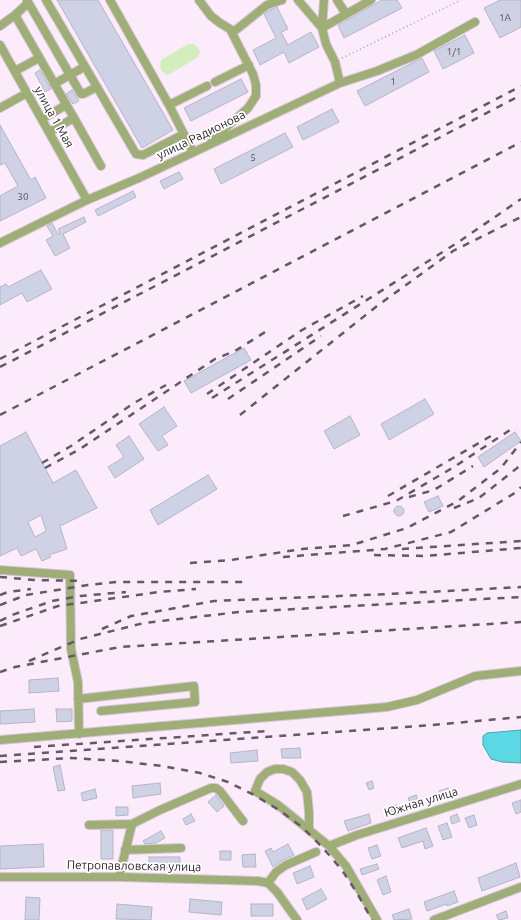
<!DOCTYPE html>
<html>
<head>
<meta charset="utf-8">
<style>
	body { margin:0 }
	canvas { display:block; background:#fcebfb }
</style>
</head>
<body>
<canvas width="521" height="920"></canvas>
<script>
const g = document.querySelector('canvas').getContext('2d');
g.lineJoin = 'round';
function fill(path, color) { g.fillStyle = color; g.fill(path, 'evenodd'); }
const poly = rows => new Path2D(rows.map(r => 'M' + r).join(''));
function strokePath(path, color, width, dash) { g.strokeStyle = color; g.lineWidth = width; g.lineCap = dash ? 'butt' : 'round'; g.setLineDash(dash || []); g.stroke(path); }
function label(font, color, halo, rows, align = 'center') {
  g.font = font + ' Ubuntu,sans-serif'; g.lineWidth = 3.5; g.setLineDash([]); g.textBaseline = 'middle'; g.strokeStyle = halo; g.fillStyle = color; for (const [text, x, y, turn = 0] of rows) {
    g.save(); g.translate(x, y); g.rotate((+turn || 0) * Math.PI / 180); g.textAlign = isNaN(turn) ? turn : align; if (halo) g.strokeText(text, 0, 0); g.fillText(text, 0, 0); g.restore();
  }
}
fill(poly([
	[188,44,194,44,198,48,200,52,198,57,170,74,167,75,162,71,160,67,161,60]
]), '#d3eebe');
const water = poly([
	[521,730,521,763,502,762,491,759,483,745,483,736,487,733,521,730]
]);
fill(water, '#5bd8e3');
strokePath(water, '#4da3ac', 1);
const building = poly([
	[57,0,98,0,173,130,142,148,57,0],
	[382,0,397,0,402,8,344,38,338,25,382,0],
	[500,0,521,0,521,27,500,38,484,8,500,0],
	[277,7,288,29,281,32,288,45,311,32,319,47,289,63,284,52,260,65,253,50,276,38,264,14,270,10,277,7],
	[465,35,474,53,443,69,434,51,465,35],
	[422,58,429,72,365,106,357,91,422,58],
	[40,70,51,89,45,92,35,73,40,70],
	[241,79,248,92,191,121,184,108,241,79],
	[72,90,79,101,73,104,66,94,72,90],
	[332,109,339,122,303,140,297,127,332,109],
	[0,125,31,180,35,177,46,198,0,221,0,196,18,186,5,163,0,165,0,125],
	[285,133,293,147,221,184,214,169,285,133],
	[179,172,183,179,164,189,160,181,179,172],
	[133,191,136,197,98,216,95,210,133,191],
	[84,217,86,222,63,234,70,248,55,256,46,240,53,236,47,226,52,223,58,234,60,233,58,229,84,217],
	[41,270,52,289,27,302,22,293,0,305,0,287,6,284,8,287,41,270],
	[244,348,251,360,191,393,184,381,244,348],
	[425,399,434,414,389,440,381,424,425,399],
	[164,407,177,426,162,436,168,445,158,451,139,424,164,407],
	[350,416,360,435,334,449,324,431,350,416],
	[26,432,53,483,76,470,97,508,60,526,67,549,49,555,51,557,42,561,36,549,21,556,17,548,0,556,0,446,26,432],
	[41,515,46,531,35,537,28,522,41,515],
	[515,432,521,441,484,467,478,457,515,432],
	[129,436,144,459,115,478,108,467,124,457,116,445,129,436],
	[208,475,217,489,158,525,150,510,208,475],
	[438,496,443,506,429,512,424,502,438,496],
	'394 511a5 5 0 1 1 10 0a5 5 0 1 1-10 0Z',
	[58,678,59,691,29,693,29,680,58,678],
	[34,709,35,722,0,724,0,711,34,709],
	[56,709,72,709,72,721,57,722,56,709],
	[300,748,301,758,282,758,281,749,300,748],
	[257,750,258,761,231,763,230,753,257,750],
	[60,765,65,790,58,791,53,767,60,765],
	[372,781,374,788,369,790,366,783,372,781],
	[160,783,161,794,133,798,132,786,160,783],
	[448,788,451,795,442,798,439,791,448,788],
	[95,789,97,798,83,801,81,793,95,789],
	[216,795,224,806,217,812,208,802,216,795],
	[416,795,420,806,413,809,408,798,416,795],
	[521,800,521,812,516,814,512,803,521,800],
	[397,805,400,814,392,816,389,808,397,805],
	[116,807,128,807,128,815,116,816,116,807],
	[191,814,195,821,186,825,183,819,191,814],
	[369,814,371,823,348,831,344,821,369,814],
	[457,814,460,821,452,824,450,817,457,814],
	[474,815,477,825,469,828,465,818,474,815],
	[447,823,452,837,443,840,438,826,447,823],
	[426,828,433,846,425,849,423,841,402,848,398,838,426,828],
	[101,830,113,830,113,859,101,859,101,830],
	[161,831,165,838,156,843,145,844,143,841,161,831],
	[43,844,44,867,0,869,0,846,43,844],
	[288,844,294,855,283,860,273,867,265,851,271,848,273,852,288,844],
	[377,845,381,856,372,859,368,848,377,845],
	[220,851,231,851,231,860,220,860,220,851],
	[255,854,256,867,243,867,242,855,255,854],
	[149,857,180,857,180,868,149,868,149,857],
	[516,863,520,877,482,891,478,878,516,863],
	[377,864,379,869,362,875,360,869,377,864],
	[310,866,314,877,297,884,293,873,310,866],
	[386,876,391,892,383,895,377,880,386,876],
	[321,889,327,899,307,910,302,899,321,889],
	[454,891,458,902,447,906,447,904,427,911,424,902,454,891],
	[26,897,40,898,39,920,25,920,26,897],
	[190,899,222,902,221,915,189,912,190,899],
	[117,904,152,907,151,920,116,919,117,904],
	[251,904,273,904,273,916,251,916,251,904],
	[409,909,412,919,394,920,392,915,409,909],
	[506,911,508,918,499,920,496,915,506,911]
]);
fill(building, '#cfd1e4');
strokePath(building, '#b4b5c8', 1);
const minor = poly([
	[110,0,169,105,193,152],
	[199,0,211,16,220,23,230,29,253,74,256,85,256,96,248,108,212,140],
	[298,0,322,28],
	[337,0,346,14],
	[28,2,81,94,83,94,97,87,46,0],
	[15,15,74,118],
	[0,26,15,15,27,4,27,0],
	[322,28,324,0],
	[232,33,267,5,282,0],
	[0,45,87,200],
	[15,71,39,58],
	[215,82,249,65],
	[340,83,335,62,326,44,322,28,371,0],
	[54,84,84,67],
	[97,87,136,154,143,155,184,134],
	[169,105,207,86],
	[0,108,27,93],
	[42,119,66,105],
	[49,132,74,118,101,166],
	[0,243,87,200,139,178,340,83,377,71,416,55,475,22],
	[0,570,70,575,71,649,78,682,79,734],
	[78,699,194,686,195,702,101,711],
	[0,740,387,707,417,700,475,676,521,671],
	[89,825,132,824],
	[309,829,309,812,307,792,300,780,292,772,283,769,275,769,267,772,260,779,255,791,278,805,329,846,346,866,377,920],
	[329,846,357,835,521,784],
	[125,850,181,848],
	[0,877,119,877,258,881,268,883],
	[119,877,132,824,160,810,211,788,216,788,220,791,243,821],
	[268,883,276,872,286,865,316,852],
	[268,883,277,892,297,920],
	[434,920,521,887]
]);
strokePath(minor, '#d7c8d6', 10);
strokePath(poly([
	[342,58,461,0]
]), '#aa9da9', 1.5, [1, 3]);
strokePath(minor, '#9fad76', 8);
strokePath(poly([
	[0,359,521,86],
	[0,367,521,95],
	[207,394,302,330,363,296],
	[212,398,460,241,521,199],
	[228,399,321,336],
	[0,415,521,142],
	[240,415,377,306,453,251,521,217],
	[42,463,71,446,134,403,166,385],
	[45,468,80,449,215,359,235,351,270,329],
	[388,496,496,433],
	[409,497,434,490,473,466],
	[454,508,479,498,521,465],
	[343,516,396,501,454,467,510,430],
	[402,549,521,541],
	[374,555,425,556,521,548],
	[283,557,385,549,451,532,518,491,521,487],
	[190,563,231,560,302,549,352,545,407,528,458,501,501,468,521,442],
	[0,577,34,580,84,581],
	[0,595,8,592,31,589],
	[0,605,26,595,88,585,116,582,243,582],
	[0,621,12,615,52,601,80,596,126,592],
	[0,626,58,606,159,592,196,589],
	[102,629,131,616,214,601,389,594,521,587],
	[29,661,80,639,144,623,239,612,521,597],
	[0,672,15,667,120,647,521,622],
	[34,747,267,731],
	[0,756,432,725,521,717],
	[0,762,71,758,119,761,162,766,200,773,228,782,254,795,279,810,302,827,323,848,342,870,357,893,372,920]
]), '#635a63', 2.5, [7, 7]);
label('10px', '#55515a', null, [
	["1А",505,18],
	["1/1",454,52],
	["1",393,82],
	["5",253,158],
	["30",23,197]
]);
label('12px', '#2c262c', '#fff', [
	["улица 1 Мая",54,117,61],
	["улица Радионова",201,135,-26],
	["Южная улица",421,802,-17],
	["Петропавловская улица",134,866,1]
]);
</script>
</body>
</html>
